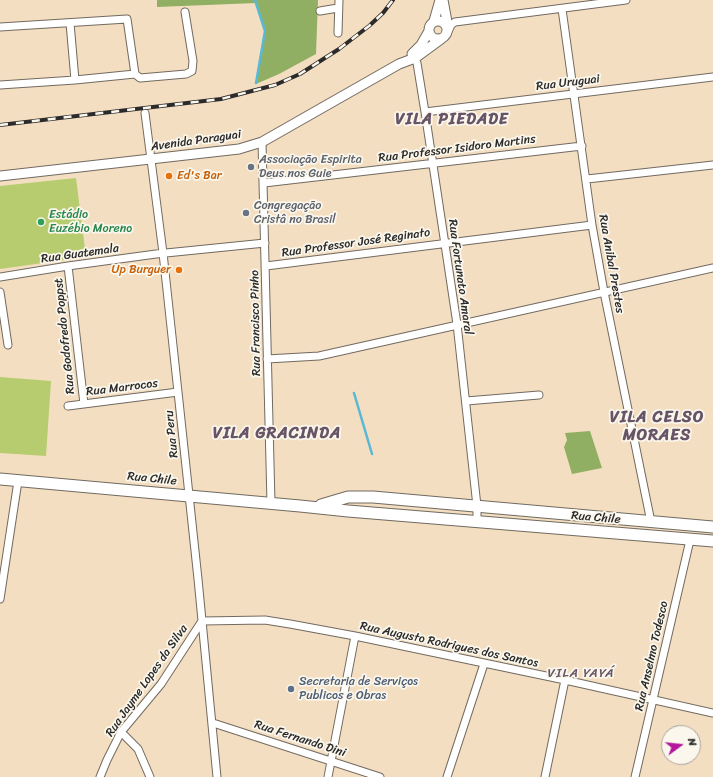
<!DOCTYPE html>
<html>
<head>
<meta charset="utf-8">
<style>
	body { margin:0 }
	#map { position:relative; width:713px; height:777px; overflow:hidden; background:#f4dec1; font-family:Sriracha,sans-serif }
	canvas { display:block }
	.north { position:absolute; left:661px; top:725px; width:40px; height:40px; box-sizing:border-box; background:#fbf7ec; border:1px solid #a8a59f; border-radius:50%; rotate:75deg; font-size:11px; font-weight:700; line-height:16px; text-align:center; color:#2b2b2b }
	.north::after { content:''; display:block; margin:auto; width:14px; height:18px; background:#b5179e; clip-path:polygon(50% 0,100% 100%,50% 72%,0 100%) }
</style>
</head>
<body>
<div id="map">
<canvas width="713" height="777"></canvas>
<div class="north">N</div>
</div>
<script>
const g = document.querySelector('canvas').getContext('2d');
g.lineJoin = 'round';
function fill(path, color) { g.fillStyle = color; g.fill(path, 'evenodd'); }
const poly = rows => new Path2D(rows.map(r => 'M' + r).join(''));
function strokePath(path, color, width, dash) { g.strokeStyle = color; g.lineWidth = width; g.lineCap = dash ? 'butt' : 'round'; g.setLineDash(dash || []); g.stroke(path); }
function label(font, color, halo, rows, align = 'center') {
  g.font = font + ' Sriracha,sans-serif'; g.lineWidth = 3.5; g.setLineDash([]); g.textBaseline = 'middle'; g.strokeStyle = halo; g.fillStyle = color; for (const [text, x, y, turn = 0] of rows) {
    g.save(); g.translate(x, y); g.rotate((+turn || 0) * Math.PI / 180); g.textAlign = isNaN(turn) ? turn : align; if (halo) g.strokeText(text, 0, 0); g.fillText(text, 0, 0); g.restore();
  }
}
fill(poly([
	[76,178,86,257,0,269,0,186],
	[0,377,51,381,46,456,0,453]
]), '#b7cb6f');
fill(poly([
	[157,0,318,0,316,54,279,74,256,84,265,31,256,3,157,7],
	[590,431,602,468,572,474,564,447,567,440,565,433]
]), '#91af62');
strokePath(poly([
	[255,0,265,31,256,83],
	[354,393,372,454]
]), '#57b9d6', 2.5);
const minor = poly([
	[562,9,592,225,604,292,651,522],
	[320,11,338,8],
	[70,23,75,80],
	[0,27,127,19,135,74,140,78,186,74,192,71,193,61,185,12],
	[338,33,339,0],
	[447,34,451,25,455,22,626,0],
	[413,55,417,63,425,112,457,324,477,506,477,521],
	[0,85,75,80,135,74],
	[425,112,713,77],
	[145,113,163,253,178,392,198,579,217,777],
	[262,142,271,503],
	[587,179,713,165],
	[264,183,582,146],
	[68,266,84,404],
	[266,266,592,225],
	[0,277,68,266,156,254,265,243],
	[0,292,8,345],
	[267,359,319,356,713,268],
	[466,401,539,395],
	[68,406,178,392],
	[0,599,18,481],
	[213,723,380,777],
	[121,732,138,749,150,777],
	[100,777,107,760,121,732,161,684,202,621,265,620,290,624,355,636,565,680,713,713],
	[328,777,355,636],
	[447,777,484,664],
	[545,777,565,680],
	[635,777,690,540]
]);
const tertiary = poly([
	[443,0,448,27],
	'429 30a9 9 0 1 1 18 0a9 9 0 1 1-18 0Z',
	[434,21,440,0],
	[412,54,421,45,429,31],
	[0,176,239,149,262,142,399,64,415,58,441,39]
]);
const secondary = poly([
	[0,479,300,506,348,511,713,541],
	[321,505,348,497,373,497,713,527]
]);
strokePath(minor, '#716a60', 9);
strokePath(tertiary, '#716a60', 11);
strokePath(secondary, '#716a60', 13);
strokePath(minor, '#fff', 7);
strokePath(tertiary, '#fff', 9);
strokePath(secondary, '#fff', 11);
const rail = poly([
	[0,125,221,99,275,85,300,74,339,49,369,26,383,13,393,0]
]);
strokePath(rail, '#2b2b2b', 4);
strokePath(rail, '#fbf7ec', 2.5, [8]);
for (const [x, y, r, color] of [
	[251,167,4,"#6b7280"],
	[169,176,4,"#e8710a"],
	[246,213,4,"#6b7280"],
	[41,222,4,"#2e9e5b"],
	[179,270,4,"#e8710a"],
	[291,689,4,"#5c6f8a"]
]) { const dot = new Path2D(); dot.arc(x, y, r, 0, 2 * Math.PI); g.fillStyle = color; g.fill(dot); strokePath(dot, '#fbf7ec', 1.5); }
label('12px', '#2b2b2b', '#fbf7ec', [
	["Rua Uruguai",568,83,-7],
	["Avenida Paraguai",196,141,-8],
	["Rua Professor Isidoro Martins",457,149,-7],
	["Rua Professor José Reginato",356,243,-8],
	["Rua Guatemala",80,254,-8],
	["Rua Anibal Prestes",611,264,80],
	["Rua Fortunato Amaral",460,277,82],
	["Rua Francisco Pinho",256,323,-91],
	["Rua Godofredo Poppst",65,336,-96],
	["Rua Marrocos",122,388,-7],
	["Rua Peru",172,434,-96],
	["Rua Chile",152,479,6],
	["Rua Chile",596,518,5],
	["Rua Augusto Rodrigues dos Santos",449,645,12],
	["Rua Anselmo Todesco",652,656,-77],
	["Rua Jayme Lopes da Silva",147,681,-55],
	["Rua Fernando Dini",300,739,18]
]);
label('12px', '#5b616d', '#fbf7ec', [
	["Associação Espirita",259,160],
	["Deus nos Guie",259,174],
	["Congregação",254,206],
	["Cristâ no Brasil",254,220]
], 'left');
label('12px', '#c56008', '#fbf7ec', [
	["Ed's Bar",177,176],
	["Up Burguer",171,270,"right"]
], 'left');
label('12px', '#27864d', '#fbf7ec', [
	["Estádio",49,215],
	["Euzébio Moreno",49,229]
], 'left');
label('12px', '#4e5e75', '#fbf7ec', [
	["Secretaria de Serviços",299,682],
	["Publicos e Obras",299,696]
], 'left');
g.letterSpacing = '1px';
label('13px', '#685467', '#fbf7ec', [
	["VILA YAYÁ",581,674]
]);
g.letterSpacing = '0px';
g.letterSpacing = '1px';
label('bold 16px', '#685467', '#fbf7ec', [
	["VILA PIEDADE",452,120],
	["VILA CELSO",657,418],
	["MORAES",657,436],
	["VILA GRACINDA",277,434]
]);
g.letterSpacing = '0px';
</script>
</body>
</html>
